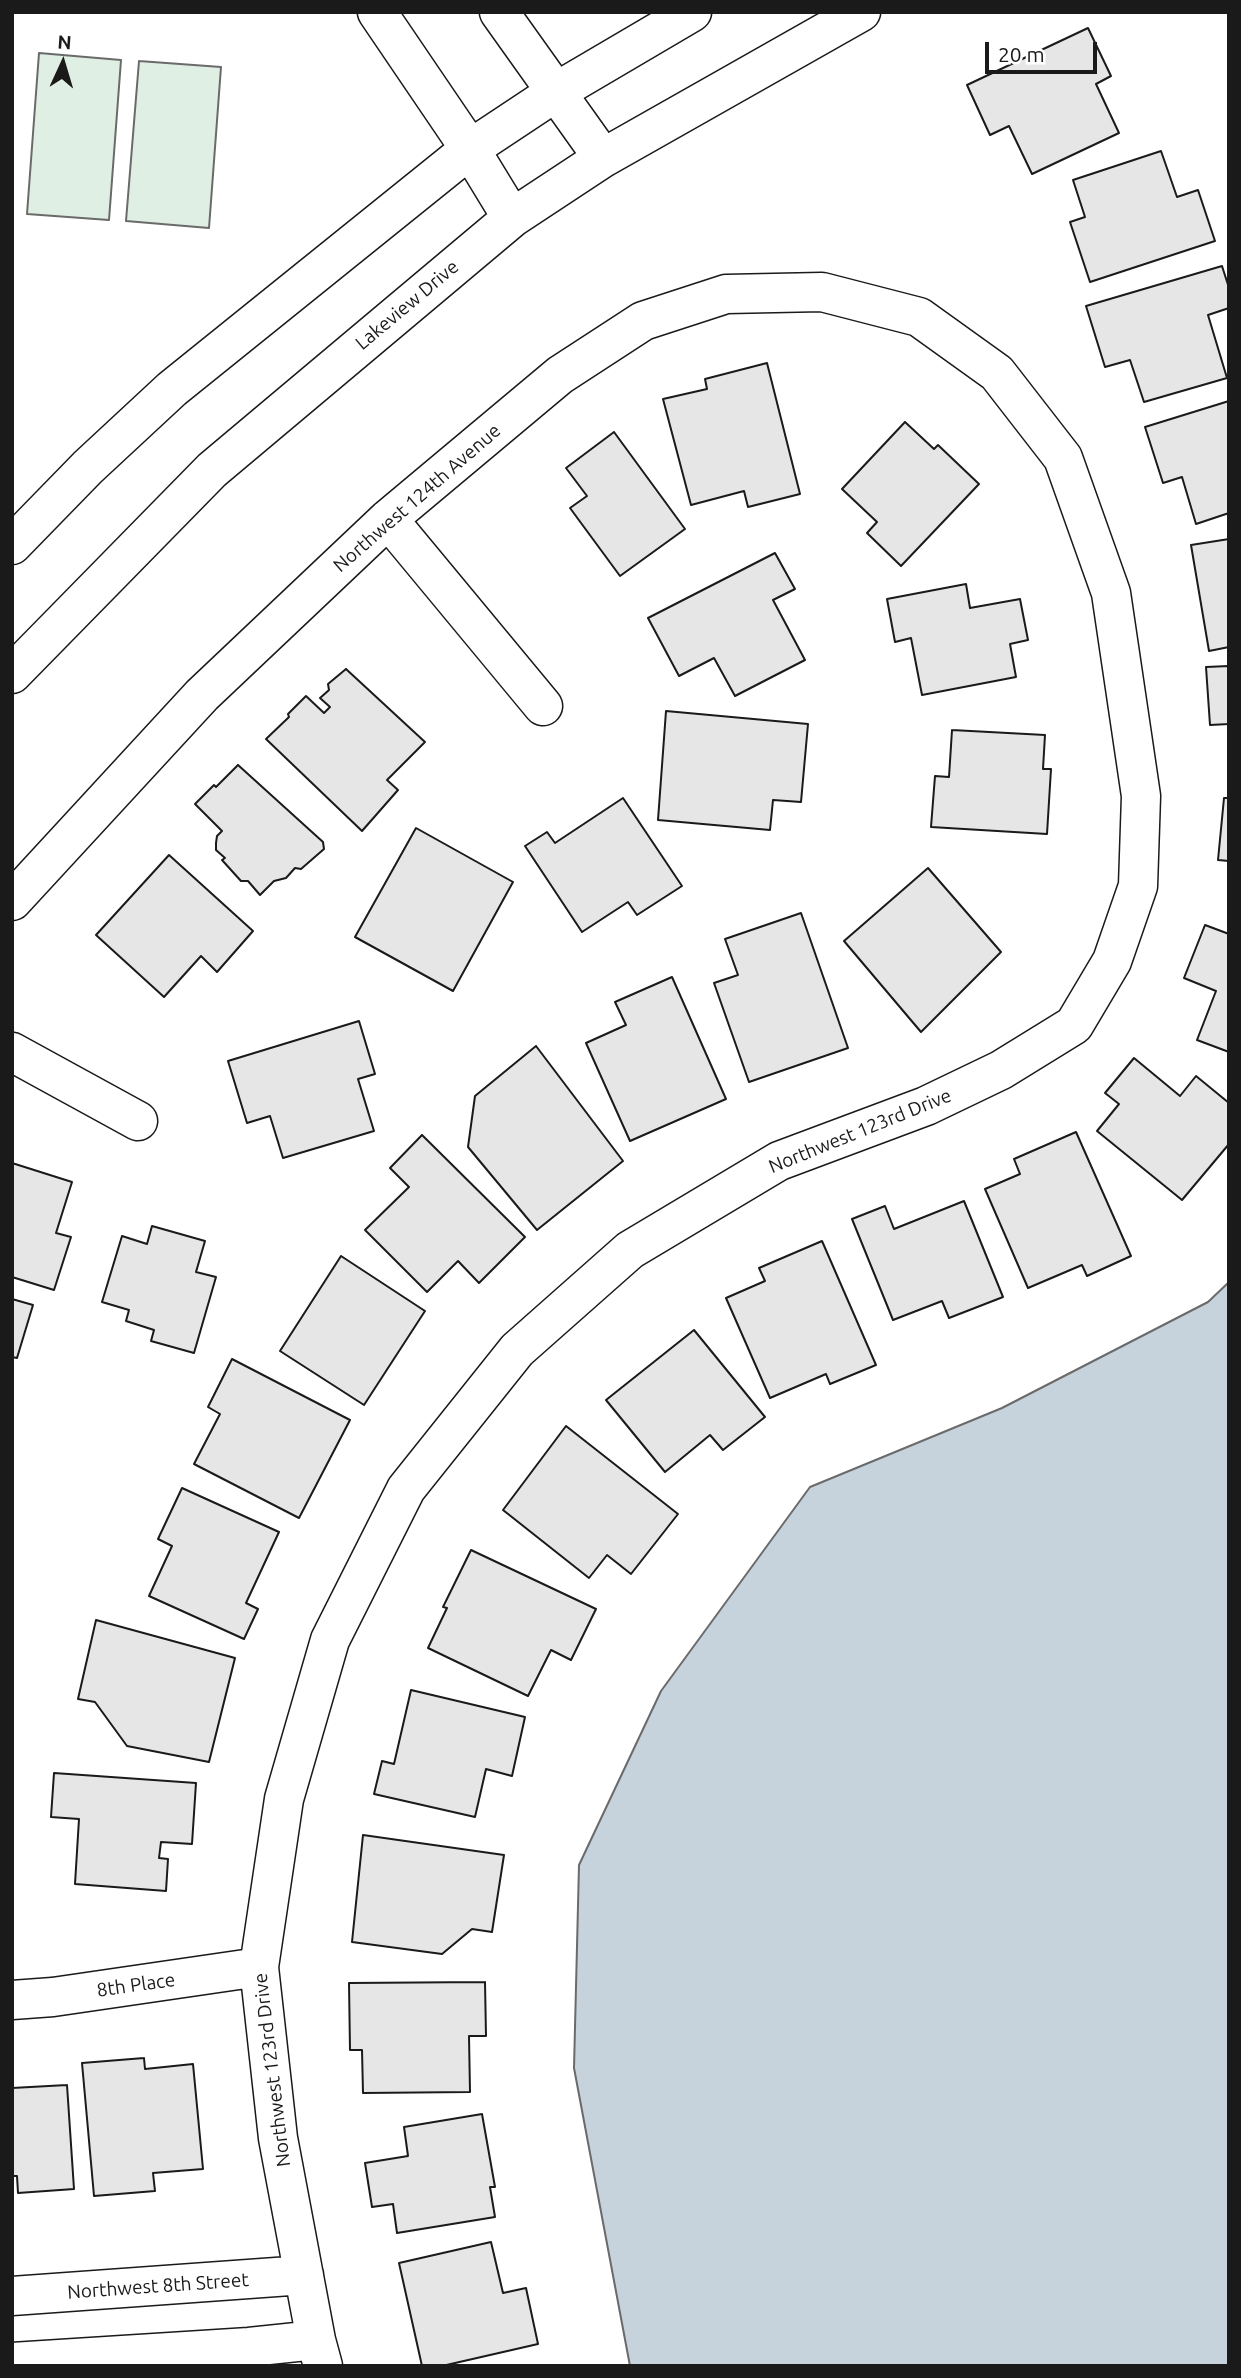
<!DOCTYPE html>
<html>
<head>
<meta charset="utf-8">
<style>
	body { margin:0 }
	#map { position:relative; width:1241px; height:2378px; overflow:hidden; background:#fff; font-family:Ubuntu,sans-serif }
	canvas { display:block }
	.frame { position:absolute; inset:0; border:14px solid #1a1a1a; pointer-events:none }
	.north { position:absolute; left:28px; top:28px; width:70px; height:70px; -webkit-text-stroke:5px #fff; paint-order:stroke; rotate:4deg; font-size:19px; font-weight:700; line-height:28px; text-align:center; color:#1a1a1a }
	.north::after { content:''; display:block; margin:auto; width:24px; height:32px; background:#1a1a1a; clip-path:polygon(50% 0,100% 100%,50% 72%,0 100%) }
	.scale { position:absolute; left:985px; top:42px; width:112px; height:32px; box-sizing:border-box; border:4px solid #1a1a1a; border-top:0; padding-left:9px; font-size:21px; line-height:24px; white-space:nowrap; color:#1a1a1a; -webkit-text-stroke:5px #fff; paint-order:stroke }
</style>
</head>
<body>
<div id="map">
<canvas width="1241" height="2378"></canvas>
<div class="frame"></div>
<div class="north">N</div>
<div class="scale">20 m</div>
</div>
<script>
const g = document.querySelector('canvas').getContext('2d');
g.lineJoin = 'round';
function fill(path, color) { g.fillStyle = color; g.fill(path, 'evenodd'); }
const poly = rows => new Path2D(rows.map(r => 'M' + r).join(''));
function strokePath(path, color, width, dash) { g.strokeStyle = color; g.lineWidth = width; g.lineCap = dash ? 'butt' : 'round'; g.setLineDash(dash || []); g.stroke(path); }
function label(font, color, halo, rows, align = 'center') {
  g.font = font + ' Ubuntu,sans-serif'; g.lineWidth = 5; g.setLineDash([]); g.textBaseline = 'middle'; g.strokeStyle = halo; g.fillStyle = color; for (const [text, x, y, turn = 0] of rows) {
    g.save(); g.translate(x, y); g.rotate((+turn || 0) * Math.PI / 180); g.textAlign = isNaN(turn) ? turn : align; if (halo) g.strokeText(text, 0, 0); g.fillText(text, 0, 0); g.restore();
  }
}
const green = poly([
	[39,53,121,60,109,220,27,214,39,53],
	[139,61,221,67,209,228,126,221,139,61]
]);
fill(green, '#e0efe3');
strokePath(green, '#6a6a6a', 2);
const water = poly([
	[1229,1282,1229,2366,630,2366,574,2068,579,1865,661,1691,810,1487,1002,1408,1208,1302,1229,1282]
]);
fill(water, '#c6d2dc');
strokePath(water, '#6a6a6a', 2);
const building = poly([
	[1088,28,1111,76,1096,84,1119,133,1032,174,1009,126,990,135,967,85,1088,28],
	[1161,151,1177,197,1198,190,1215,241,1090,282,1070,222,1085,217,1073,180,1161,151],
	[1222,266,1229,288,1229,308,1208,315,1227,378,1144,402,1130,360,1105,367,1086,306,1222,266],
	[767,363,800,494,748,507,744,491,691,505,663,399,707,389,705,379,767,363],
	[1229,401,1229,513,1196,524,1182,477,1163,483,1145,427,1229,401],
	[905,422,934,449,938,445,979,484,901,566,867,533,877,522,842,489,905,422],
	[614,432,685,529,620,576,570,508,587,496,566,468,614,432],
	[1229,539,1229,647,1209,651,1191,545,1229,539],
	[775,553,795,589,773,600,805,660,735,696,714,658,679,676,648,618,775,553],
	[966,584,970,608,1020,599,1028,640,1010,644,1016,677,922,695,911,638,895,642,887,599,966,584],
	[1229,666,1229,724,1210,725,1206,667,1229,666],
	[346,669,425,742,387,780,398,790,362,831,266,739,289,717,288,714,306,696,324,713,330,707,320,698,329,690,328,684,346,669],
	[666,711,808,724,801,802,773,800,770,830,658,820,666,711],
	[952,730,1045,735,1043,769,1051,769,1047,834,931,827,935,776,949,777,952,730],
	[238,765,323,842,324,849,301,869,295,868,286,878,274,881,260,895,248,881,241,881,222,860,225,858,216,850,216,843,217,836,222,831,195,804,214,785,216,787,238,765],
	[623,798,682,886,637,915,628,902,582,932,525,846,547,832,555,843,623,798],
	[1224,798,1229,798,1229,861,1218,860,1224,798],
	[416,828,513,882,453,991,355,937,416,828],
	[169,855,253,931,217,972,201,956,164,997,96,935,169,855],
	[928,868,1001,952,921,1032,844,941,928,868],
	[801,913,848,1048,749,1082,714,983,738,975,725,939,801,913],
	[1205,925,1229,934,1229,1052,1197,1040,1216,991,1184,978,1205,925],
	[672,977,726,1099,630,1141,586,1043,626,1025,615,1002,672,977],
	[359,1021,375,1074,358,1079,374,1131,283,1158,270,1116,247,1123,228,1061,359,1021],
	[536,1046,623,1161,537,1230,468,1147,475,1096,536,1046],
	[1134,1058,1180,1096,1196,1076,1229,1103,1229,1144,1182,1200,1097,1131,1119,1104,1105,1093,1134,1058],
	[1076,1132,1131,1256,1087,1276,1082,1265,1028,1288,985,1189,1020,1174,1014,1159,1076,1132],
	[422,1135,525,1237,479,1283,458,1261,427,1292,365,1230,409,1187,390,1168,422,1135],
	[12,1163,72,1182,56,1233,71,1237,54,1290,12,1277,12,1163],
	[964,1201,1003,1297,949,1318,942,1301,893,1320,852,1219,885,1206,894,1229,964,1201],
	[152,1226,205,1241,196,1272,216,1277,194,1353,151,1341,154,1330,126,1321,129,1310,102,1302,122,1236,147,1244,152,1226],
	[822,1241,876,1365,830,1384,826,1374,770,1398,726,1298,765,1281,759,1268,822,1241],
	[341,1256,425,1311,364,1405,280,1351,341,1256],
	[12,1299,33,1305,17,1358,12,1357,12,1299],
	[694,1330,765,1417,723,1450,710,1435,665,1472,606,1400,694,1330],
	[232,1359,350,1420,299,1518,194,1464,220,1414,208,1407,232,1359],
	[566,1426,678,1514,631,1574,607,1555,589,1578,503,1510,566,1426],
	[182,1488,279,1532,246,1603,258,1609,244,1639,149,1596,172,1546,158,1539,182,1488],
	[471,1550,596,1609,571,1660,551,1650,528,1696,428,1648,447,1608,443,1607,471,1550],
	[96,1620,235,1658,209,1762,127,1746,95,1702,78,1699,96,1620],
	[411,1690,525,1717,512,1776,486,1769,475,1817,374,1794,382,1761,394,1764,411,1690],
	[54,1773,196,1783,192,1844,161,1842,159,1858,168,1859,166,1891,75,1884,79,1819,51,1817,54,1773],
	[363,1835,504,1855,492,1932,472,1929,442,1954,352,1942,363,1835],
	[485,1982,486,2036,469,2036,470,2092,363,2093,362,2050,350,2050,349,1983,485,1982],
	[144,2058,145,2069,193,2064,203,2169,153,2173,155,2191,94,2196,82,2063,144,2058],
	[67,2085,74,2189,18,2193,17,2176,12,2176,12,2088,67,2085],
	[482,2114,495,2187,490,2187,495,2217,397,2233,393,2204,372,2207,365,2163,408,2156,404,2127,482,2114],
	[491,2242,503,2293,526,2288,538,2344,442,2366,422,2366,399,2263,491,2242]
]);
fill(building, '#e6e6e6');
strokePath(building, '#1a1a1a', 2);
const minor = poly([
	[377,12,470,149,512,218],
	[499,12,603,158],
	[388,519,543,706],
	[12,545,88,467,172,389,470,149,556,92,692,12],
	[12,674,212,470,512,218,603,158,861,12],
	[12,901,202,695,388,519,560,375,643,321,726,294,822,292,919,317,997,373,1063,458,1111,593,1141,796,1138,886,1112,961,1074,1025,1001,1070,926,1106,779,1161,630,1250,517,1350,406,1489,330,1640,284,1799,259,1967,278,2138,316,2340,323,2366],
	[12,1052,138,1121],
	[12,2000,53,1997,259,1967],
	[12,2296,304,2275],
	[12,2362,249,2347,316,2340]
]);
strokePath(minor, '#1a1a1a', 41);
strokePath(minor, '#fff', 38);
label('19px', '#1a1a1a', '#fff', [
	["Lakeview Drive",407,305,-40],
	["Northwest 124th Avenue",417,498,-41],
	["Northwest 123rd Drive",860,1131,-22],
	["8th Place",136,1985,-8],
	["Northwest 123rd Drive",272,2070,-97],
	["Northwest 8th Street",158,2286,-4]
]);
</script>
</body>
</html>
